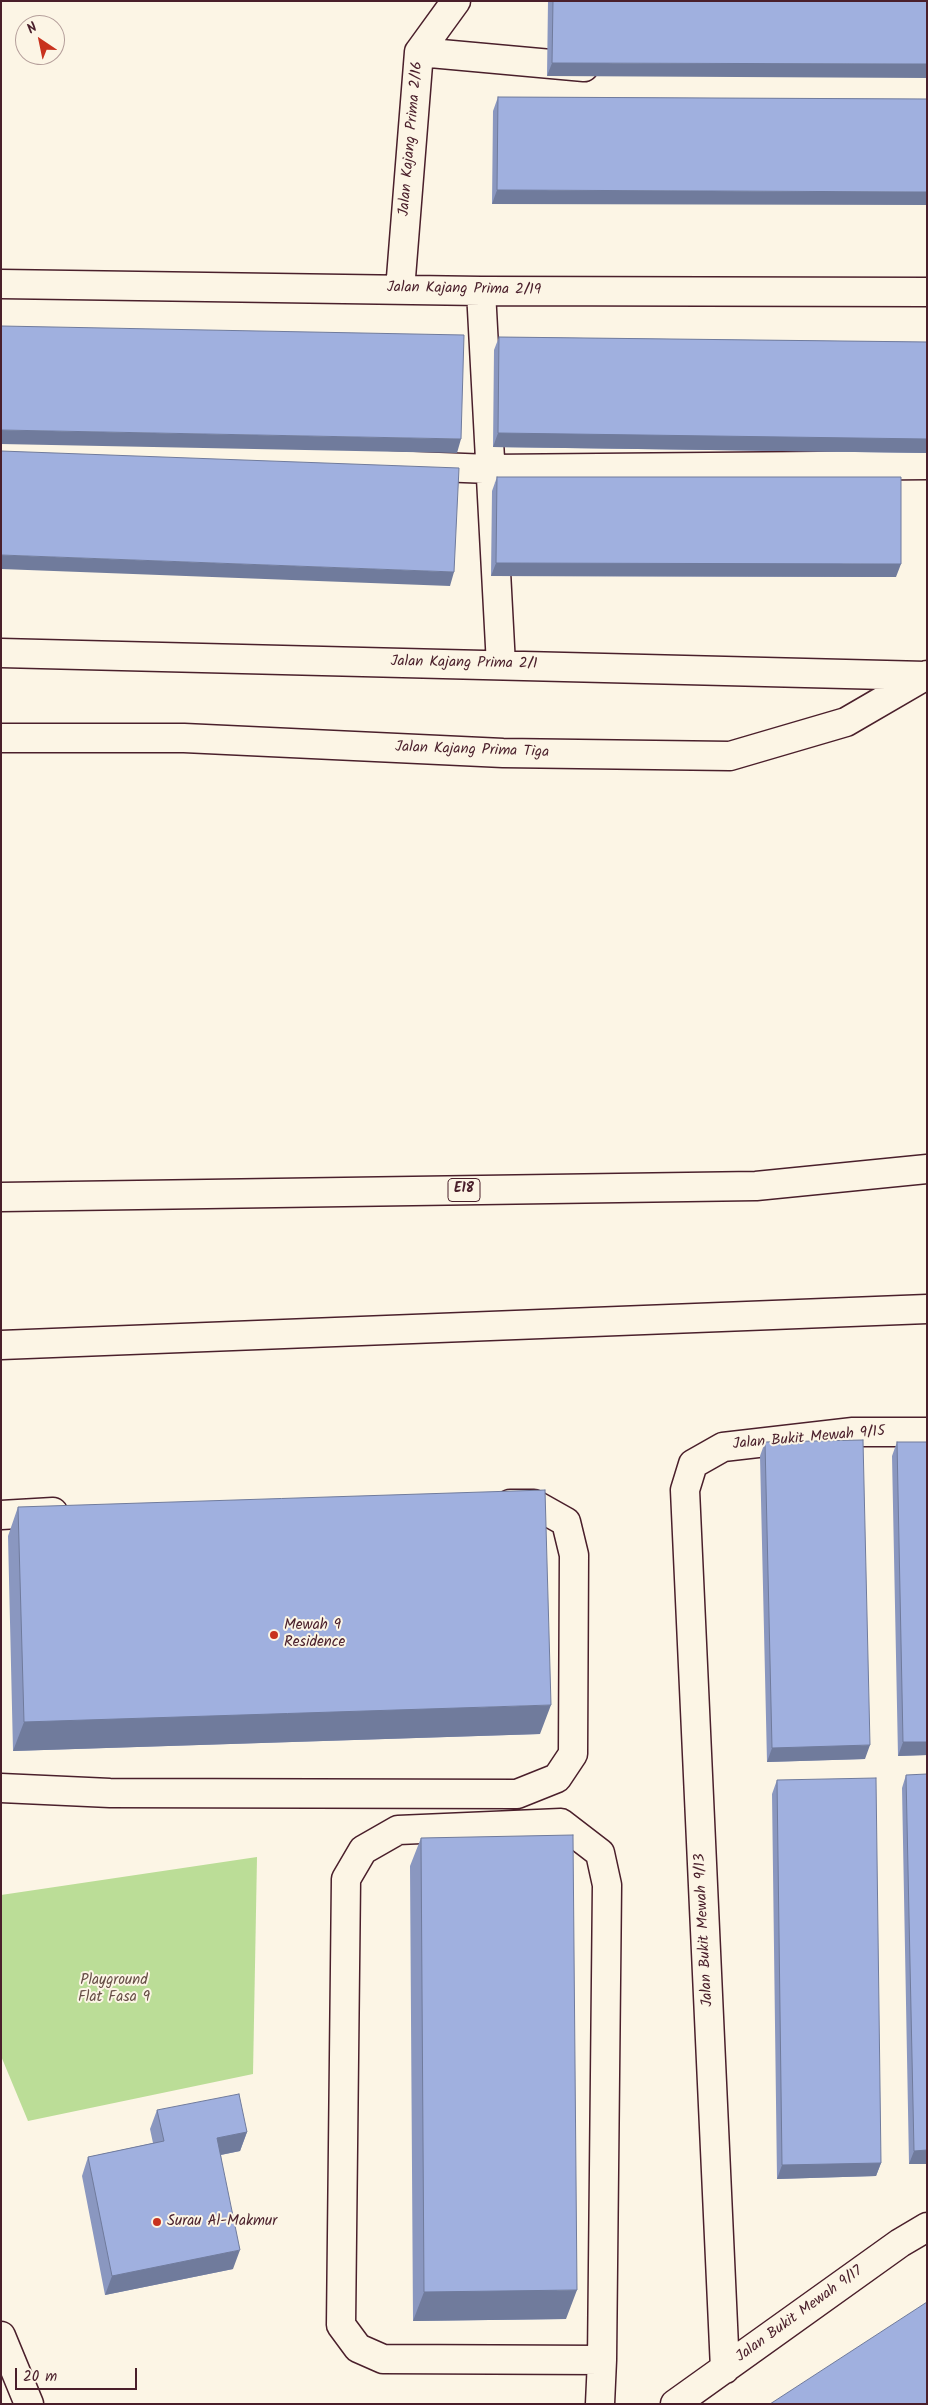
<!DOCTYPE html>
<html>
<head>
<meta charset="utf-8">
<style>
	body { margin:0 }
	#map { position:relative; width:928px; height:2405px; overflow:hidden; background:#fcf5e5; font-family:Kalam,sans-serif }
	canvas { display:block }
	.frame { position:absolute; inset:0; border:2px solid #4a1f2b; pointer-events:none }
	.north { position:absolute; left:15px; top:15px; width:50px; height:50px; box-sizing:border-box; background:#fcf5e5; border:1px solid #b59f9b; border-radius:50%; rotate:326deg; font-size:14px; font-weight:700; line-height:20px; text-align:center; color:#4a1f2b }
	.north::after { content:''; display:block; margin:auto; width:18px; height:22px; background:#c8321e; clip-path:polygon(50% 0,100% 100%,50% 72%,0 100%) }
	.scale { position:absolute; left:15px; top:2368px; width:122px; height:22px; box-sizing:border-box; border:2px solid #4a1f2b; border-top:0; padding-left:6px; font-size:15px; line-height:18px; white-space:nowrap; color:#4a1f2b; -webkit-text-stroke:4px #fcf5e5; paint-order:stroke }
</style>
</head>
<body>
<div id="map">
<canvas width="928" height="2405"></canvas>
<div class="frame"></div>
<div class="north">N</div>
<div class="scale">20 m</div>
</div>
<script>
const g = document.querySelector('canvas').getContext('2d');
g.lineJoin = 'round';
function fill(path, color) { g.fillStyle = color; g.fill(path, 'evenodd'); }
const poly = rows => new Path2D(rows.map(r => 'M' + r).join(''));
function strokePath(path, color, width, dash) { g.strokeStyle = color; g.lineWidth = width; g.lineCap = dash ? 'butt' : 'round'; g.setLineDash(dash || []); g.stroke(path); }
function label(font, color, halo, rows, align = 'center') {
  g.font = font + ' Kalam,sans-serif'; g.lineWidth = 4; g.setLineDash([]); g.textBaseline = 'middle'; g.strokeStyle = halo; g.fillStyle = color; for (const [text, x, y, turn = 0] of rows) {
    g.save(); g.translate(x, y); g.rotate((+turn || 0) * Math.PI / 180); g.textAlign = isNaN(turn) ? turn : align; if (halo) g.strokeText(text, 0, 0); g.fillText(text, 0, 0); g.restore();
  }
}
fill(poly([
	[257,1857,253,2074,28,2121,1,2056,1,1895]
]), '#bbdd97');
const minor = poly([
	[419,52,584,67],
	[1,284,481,291,927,292],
	[400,290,419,52,456,1],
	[481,291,501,665],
	[1,450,490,469,927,465],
	[1,653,926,676],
	[1,738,184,738,503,753,730,756,846,722,927,675],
	[1,1515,53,1512],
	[1,1788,110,1793,517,1794,557,1778,573,1754,574,1555,566,1522,534,1504,510,1504],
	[1,2336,29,2404],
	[725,2369,685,1490,693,1464,723,1447,853,1432,927,1432],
	[600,2404,602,2360,607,1885,600,1853,561,1823,398,1830,363,1850,346,1879,341,2325,358,2348,383,2359,602,2360],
	[675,2404,900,2243,927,2227]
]);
const highway = poly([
	[1,1197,756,1186,927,1169],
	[1,1345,927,1309]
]);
strokePath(minor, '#4a1f2b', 31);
strokePath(highway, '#4a1f2b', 31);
strokePath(minor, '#fcf5e5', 28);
strokePath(highway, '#fcf5e5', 28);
fill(poly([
	[548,1,927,1,547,76],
	[498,97,927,99,492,204,493,111],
	[499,337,927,342,927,453,493,447,494,350],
	[497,477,896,577,491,576,492,491],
	[765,1442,865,1759,767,1762,760,1456],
	[897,1442,927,1442,927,1755,898,1756,892,1456],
	[18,1507,540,1734,13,1751,8,1536],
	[906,1775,927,2164,909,2164,902,1788],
	[777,1780,881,2163,876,2176,777,2179,772,1794],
	[421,1838,566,2319,413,2321,410,1866],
	[157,2110,247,2132,240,2151,221,2155,233,2269,105,2295,82,2176,88,2157,153,2143,150,2129]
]), '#8a97c0');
fill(poly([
	[552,63,927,64,927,78,547,76],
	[497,190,927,192,927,205,492,204],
	[1,430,461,439,457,453,1,444],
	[498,433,927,439,927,453,493,447],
	[1,555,454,572,450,586,1,569],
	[496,563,901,564,896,577,491,576],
	[551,1705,540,1734,13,1751,24,1722],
	[903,1742,927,1742,927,1755,898,1756],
	[870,1745,865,1759,767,1762,772,1748],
	[247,2132,240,2151,210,2157,217,2138],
	[927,2150,927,2164,909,2164,914,2151],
	[881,2163,876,2176,777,2179,782,2165],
	[240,2250,233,2269,105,2295,112,2276],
	[577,2290,566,2319,413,2321,424,2292]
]), '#707b9c');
const building = poly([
	[553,1,927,1,927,64,552,63,553,1],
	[498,97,927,99,927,192,497,190,498,97],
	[1,326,464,335,461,439,1,430,1,326],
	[499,337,927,342,927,439,498,433,499,337],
	[1,451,459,468,454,572,1,555,1,451],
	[497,477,901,477,901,564,496,563,497,477],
	[863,1440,870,1745,772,1748,765,1442,863,1440],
	[897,1442,927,1442,927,1742,903,1742,897,1442],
	[545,1490,551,1705,24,1722,18,1507,545,1490],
	[927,1774,927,2150,914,2151,906,1775,927,1774],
	[876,1778,881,2163,782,2165,777,1780,876,1778],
	[573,1835,577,2290,424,2292,421,1838,573,1835],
	[239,2094,247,2132,217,2138,240,2250,112,2276,88,2157,164,2141,157,2110,239,2094],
	[927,2302,927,2404,770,2404,927,2302]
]);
fill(building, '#a0b0df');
strokePath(building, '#707b9c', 1);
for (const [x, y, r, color] of [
	[274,1635,5,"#c8321e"],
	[157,2222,5,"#c8321e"]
]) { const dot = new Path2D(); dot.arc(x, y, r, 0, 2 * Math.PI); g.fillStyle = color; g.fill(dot); strokePath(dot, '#fcf5e5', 2); }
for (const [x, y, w] of [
	[464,1190,32]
]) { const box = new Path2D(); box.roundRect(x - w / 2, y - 11.5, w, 23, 4); g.fillStyle = '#fcf5e5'; g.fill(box); strokePath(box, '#4a1f2b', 1); }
label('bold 14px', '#4a1f2b', null, [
	["E18",464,1190]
]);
label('15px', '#4a1f2b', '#fcf5e5', [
	["Jalan Kajang Prima 2/16",412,139,-85],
	["Jalan Kajang Prima 2/19",464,290,1],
	["Jalan Kajang Prima 2/1",464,664,1],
	["Jalan Kajang Prima Tiga",472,751,2],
	["Jalan Bukit Mewah 9/15",809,1439,-5],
	["Jalan Bukit Mewah 9/13",705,1930,-93],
	["Jalan Bukit Mewah 9/17",800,2315,-36]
]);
label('15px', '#4a1f2b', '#fcf5e5', [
	["Mewah 9",284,1626],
	["Residence",284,1643],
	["Surau Al-Makmur",167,2222]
], 'left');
label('15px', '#664e46', '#fcf5e5', [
	["Playground",114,1981],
	["Flat Fasa 9",114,1998]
]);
</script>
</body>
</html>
